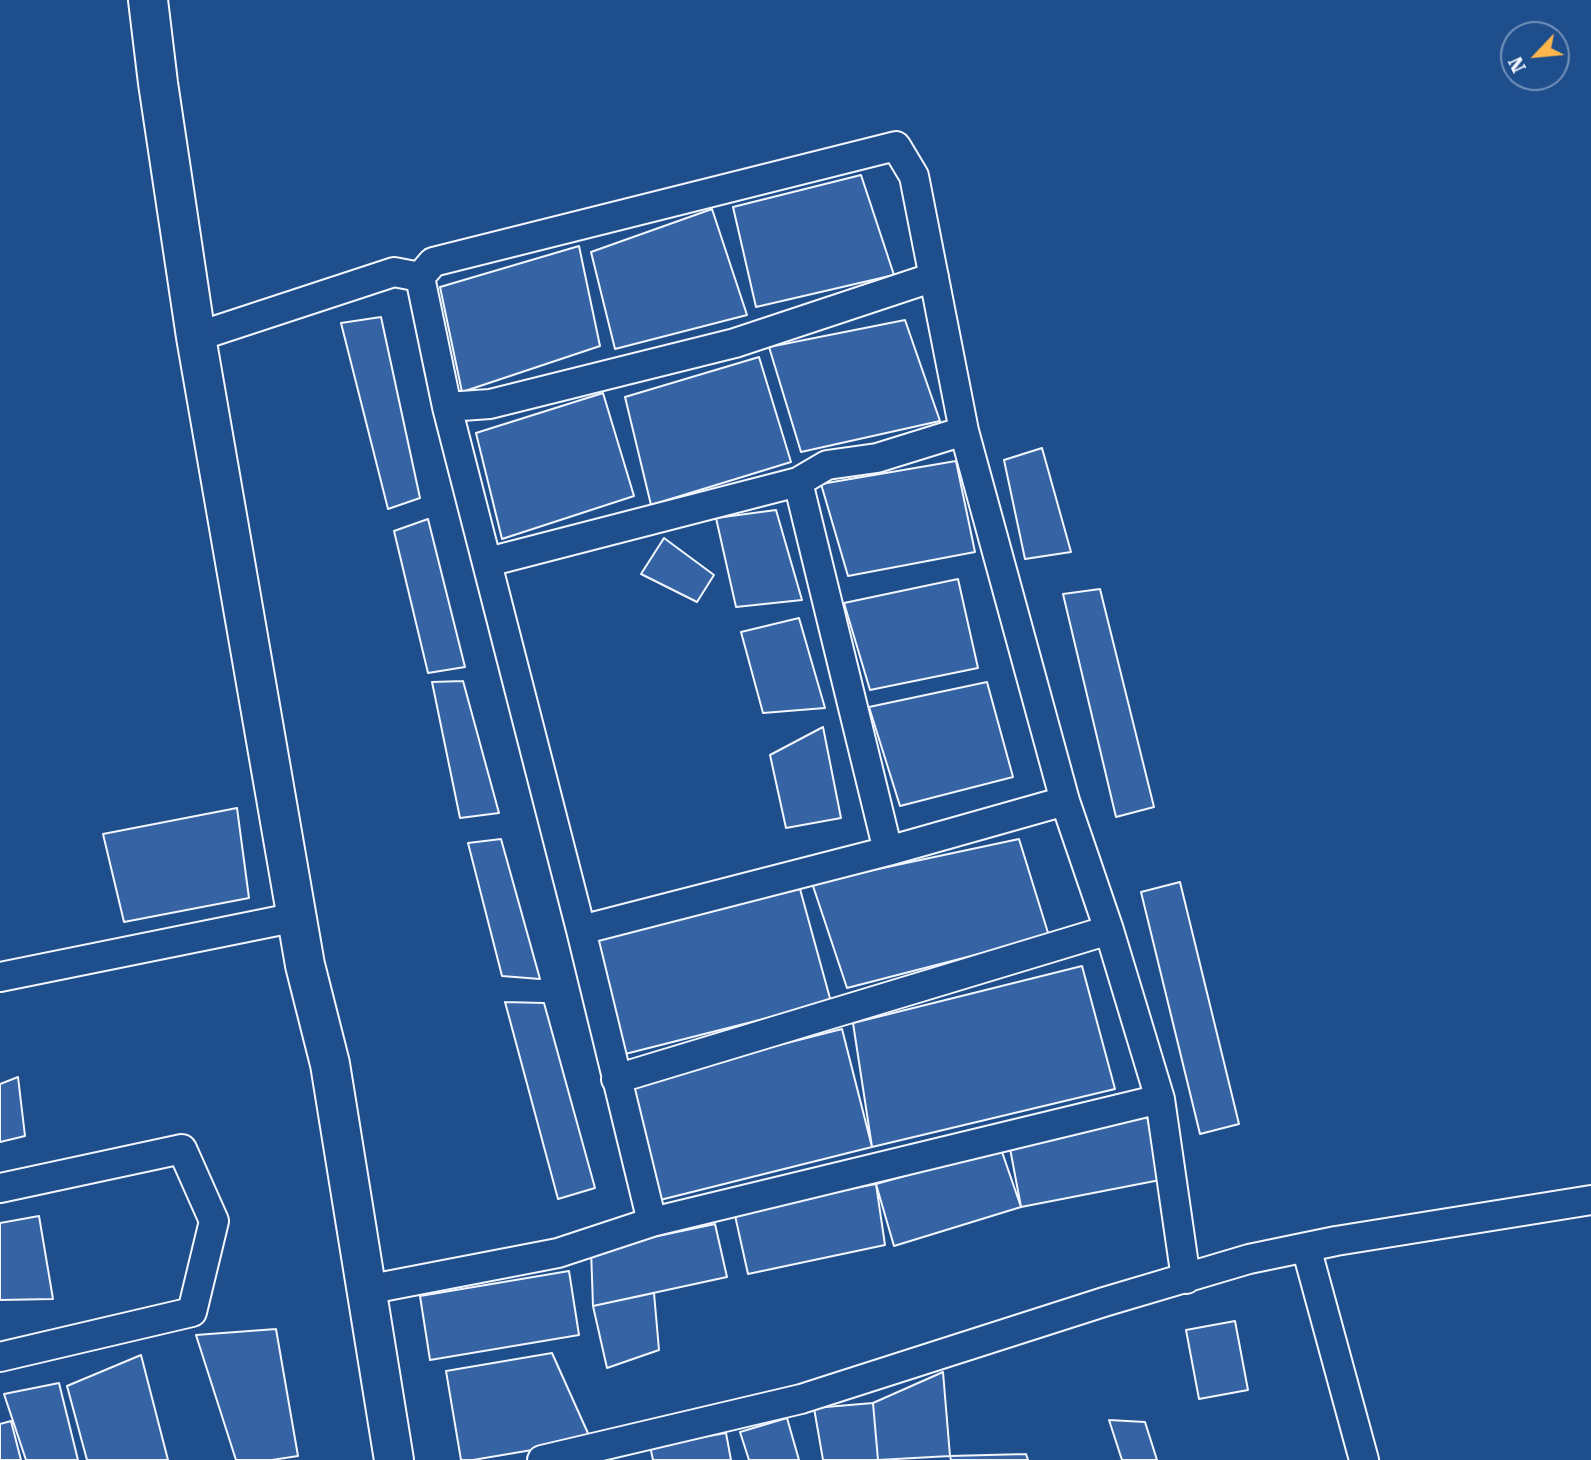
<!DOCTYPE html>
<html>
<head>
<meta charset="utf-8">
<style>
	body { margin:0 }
	#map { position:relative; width:1591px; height:1460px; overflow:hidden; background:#1f4e8c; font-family:"Roboto Serif",serif }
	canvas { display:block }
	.north { position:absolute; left:1500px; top:21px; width:70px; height:70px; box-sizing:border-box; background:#1f4e8c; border:2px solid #7391ba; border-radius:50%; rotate:244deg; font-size:19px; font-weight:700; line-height:28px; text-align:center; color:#f2f6ff }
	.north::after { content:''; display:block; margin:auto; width:24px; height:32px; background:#ffb74d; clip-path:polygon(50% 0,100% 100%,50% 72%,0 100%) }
</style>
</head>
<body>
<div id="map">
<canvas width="1591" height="1460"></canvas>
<div class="north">N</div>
</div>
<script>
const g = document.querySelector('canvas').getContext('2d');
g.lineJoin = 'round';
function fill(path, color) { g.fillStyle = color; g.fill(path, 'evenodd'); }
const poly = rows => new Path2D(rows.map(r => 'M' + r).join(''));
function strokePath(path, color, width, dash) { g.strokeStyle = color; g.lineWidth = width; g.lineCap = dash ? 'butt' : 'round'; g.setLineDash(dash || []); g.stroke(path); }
const building = poly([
	[861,175,894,275,756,307,733,207,861,175],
	[712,209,747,315,615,349,591,252,712,209],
	[579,246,600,346,462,392,440,287,579,246],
	[381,317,420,498,388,509,341,323,381,317],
	[905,320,940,421,801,452,769,347,905,320],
	[759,357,791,462,651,505,625,397,759,357],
	[603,393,634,496,502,539,476,433,603,393],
	[1042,448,1071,552,1025,559,1004,460,1042,448],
	[956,461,975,552,848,576,821,484,956,461],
	[776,510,802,600,736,607,716,518,776,510],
	[428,519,465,667,428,673,394,531,428,519],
	[664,538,714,575,697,602,641,574,664,538],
	[958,579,978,668,870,690,844,603,958,579],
	[1100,589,1154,807,1116,817,1063,594,1100,589],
	[799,618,825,708,763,713,741,632,799,618],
	[463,681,499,813,460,818,432,682,463,681],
	[987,682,1013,777,900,806,869,707,987,682],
	[823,727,841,818,786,828,770,755,823,727],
	[237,808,249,898,124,922,103,834,237,808],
	[501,839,540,979,502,976,468,843,501,839],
	[1019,839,1049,936,847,988,812,883,1019,839],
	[1180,882,1239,1124,1200,1134,1141,892,1180,882],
	[800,889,831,1002,625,1054,596,938,800,889],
	[1082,966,1115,1089,872,1147,853,1023,1082,966],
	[505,1002,544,1003,595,1188,558,1199,505,1002],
	[842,1029,872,1147,652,1202,621,1085,842,1029],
	[18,1077,25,1136,0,1142,0,1084,18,1077],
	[1147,1116,1160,1180,1021,1207,1009,1143,1147,1116],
	[1001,1149,1021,1207,894,1246,876,1184,1001,1149],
	[876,1184,885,1245,748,1274,734,1211,876,1184],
	[39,1216,53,1299,0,1300,0,1223,39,1216],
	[715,1224,727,1277,593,1306,591,1250,715,1224],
	[569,1271,579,1335,430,1360,420,1296,569,1271],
	[654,1293,659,1350,607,1368,593,1306,654,1293],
	[1235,1321,1248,1390,1199,1399,1186,1330,1235,1321],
	[276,1329,298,1456,272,1460,236,1460,196,1335,276,1329],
	[552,1353,591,1440,473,1460,461,1460,446,1371,552,1353],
	[141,1355,168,1460,87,1460,67,1386,141,1355],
	[943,1372,950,1456,878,1460,873,1403,943,1372],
	[59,1383,78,1460,26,1460,4,1394,59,1383],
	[873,1403,878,1460,823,1460,814,1408,873,1403],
	[787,1418,799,1460,749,1460,740,1432,787,1418],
	[1109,1420,1145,1422,1157,1460,1122,1460,1109,1420],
	[11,1421,21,1460,0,1460,0,1424,11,1421],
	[726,1433,731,1460,653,1460,650,1446,726,1433],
	[1026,1454,1028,1460,951,1460,950,1456,1026,1454]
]);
fill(building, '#3563a3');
strokePath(building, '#f2f6ff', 2);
const street = poly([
	[420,277,433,262,896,146,914,176,964,431,1065,801,1109,930,1160,1099,1186,1279],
	[420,277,447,407,581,930,652,1222],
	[196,337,394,272,420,277],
	[447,407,490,404,735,343,934,277],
	[798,482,888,851],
	[488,562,798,482,827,465,877,458,964,431],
	[581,930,888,851,1065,801],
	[0,977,297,917],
	[616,1079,1109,930],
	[0,1188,182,1149,214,1221,192,1312,0,1357],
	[1306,1247,1364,1460],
	[366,1290,558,1253,652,1222,1160,1099],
	[542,1460,801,1399,1104,1302,1249,1259,1336,1241,1591,1200]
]);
const secondary = poly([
	[148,0,158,83,196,337,305,965,330,1064,394,1460]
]);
strokePath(street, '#f2f6ff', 32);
strokePath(secondary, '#f2f6ff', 42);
strokePath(street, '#1f4e8c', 28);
strokePath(secondary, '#1f4e8c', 38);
</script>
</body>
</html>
